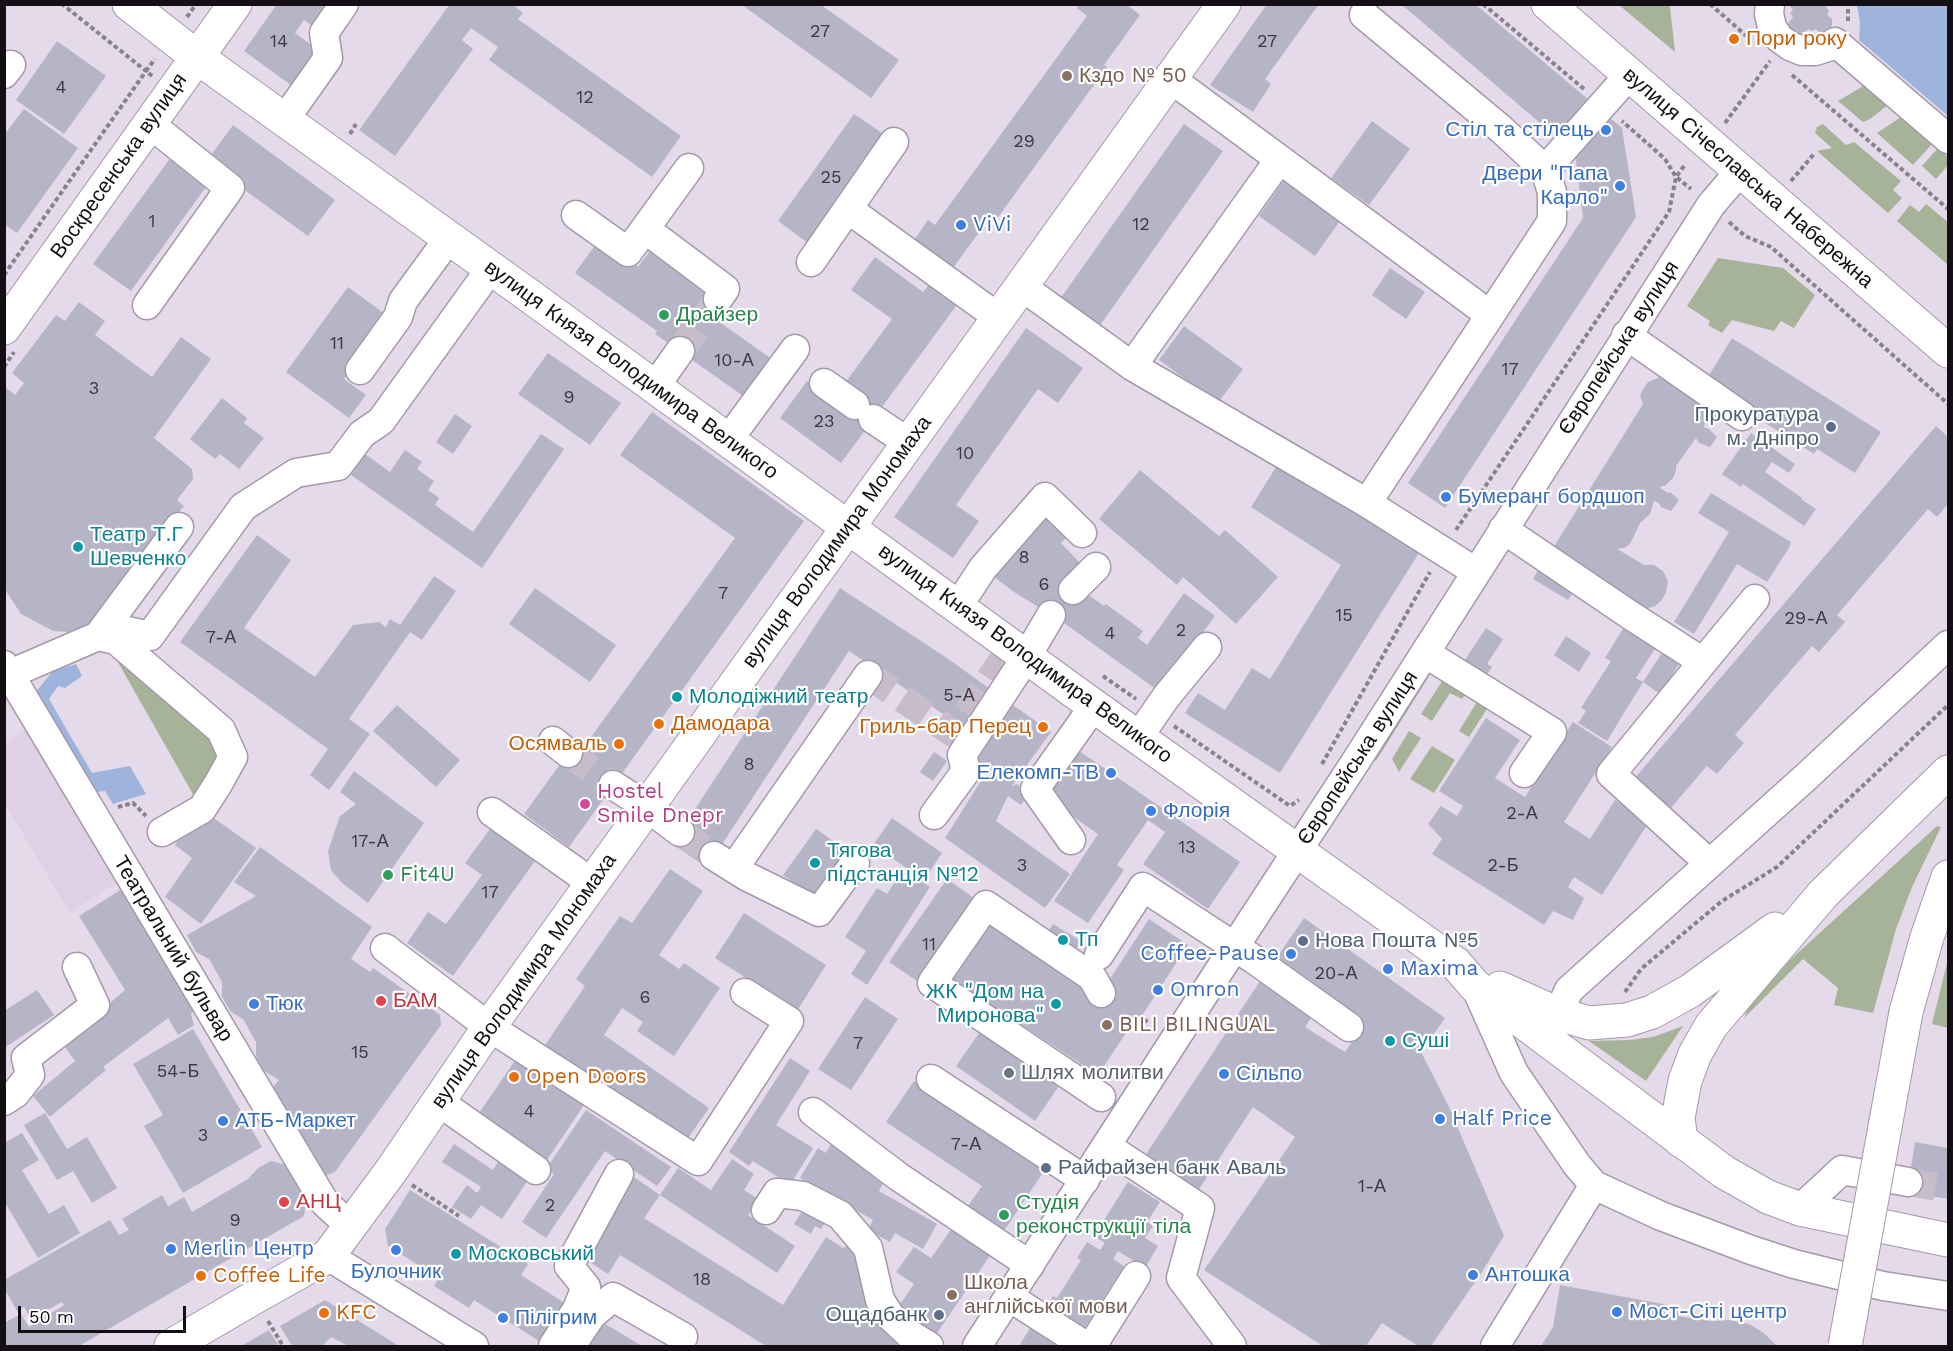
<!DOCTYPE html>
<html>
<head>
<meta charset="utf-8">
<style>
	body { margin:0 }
	#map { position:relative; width:1953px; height:1351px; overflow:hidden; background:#e5daea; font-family:"Work Sans",sans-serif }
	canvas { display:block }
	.frame { position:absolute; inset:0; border:6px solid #130f15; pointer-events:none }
	.scale { position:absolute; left:18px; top:1306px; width:168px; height:27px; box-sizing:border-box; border:3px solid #130f15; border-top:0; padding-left:8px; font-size:18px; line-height:21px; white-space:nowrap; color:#130f15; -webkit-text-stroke:4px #fff; paint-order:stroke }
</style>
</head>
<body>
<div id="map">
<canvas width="1953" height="1351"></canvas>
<div class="frame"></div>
<div class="scale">50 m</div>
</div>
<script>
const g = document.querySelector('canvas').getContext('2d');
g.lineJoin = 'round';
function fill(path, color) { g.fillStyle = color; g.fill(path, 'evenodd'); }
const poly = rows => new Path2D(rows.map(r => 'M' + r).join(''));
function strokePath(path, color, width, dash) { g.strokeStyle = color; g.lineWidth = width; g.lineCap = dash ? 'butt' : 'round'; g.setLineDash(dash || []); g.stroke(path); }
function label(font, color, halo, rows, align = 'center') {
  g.font = font + ' "Work Sans",sans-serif'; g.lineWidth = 4.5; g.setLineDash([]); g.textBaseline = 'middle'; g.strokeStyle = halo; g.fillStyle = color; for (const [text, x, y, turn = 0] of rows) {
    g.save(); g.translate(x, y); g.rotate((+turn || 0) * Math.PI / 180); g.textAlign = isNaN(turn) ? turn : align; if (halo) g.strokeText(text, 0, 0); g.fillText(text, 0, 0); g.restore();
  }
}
fill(poly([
	[35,724,125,877,70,913,5,804,4,744]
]), '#e0d0e7');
fill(poly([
	[1619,5,1668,5,1670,7,1675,52],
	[1865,85,1889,104,1870,119,1863,122,1838,101],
	[1901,117,1933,143,1913,165,1877,133],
	[1823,124,1846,145,1854,142,1901,181,1893,190,1902,198,1888,213,1817,151,1832,148,1815,133,1817,127],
	[1938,148,1948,157,1948,165,1936,179,1922,166],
	[1926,204,1948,222,1948,265,1897,221,1910,205,1919,212],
	[1718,258,1783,268,1815,295,1794,328,1781,321,1774,331,1732,320,1722,333,1708,325,1710,321,1687,306],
	[115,657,209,729,223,759,198,803],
	[1430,668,1433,670,1376,761,1372,758],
	[1446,675,1468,689,1462,699,1450,693,1432,721,1421,714],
	[1480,697,1490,704,1469,737,1459,731],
	[1409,731,1421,738,1399,772,1392,759],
	[1432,746,1455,760,1434,793,1410,779],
	[1937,826,1941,827,1912,887,1896,929,1873,1013,1834,1005,1838,988,1803,959,1744,1018,1749,1005,1761,989,1790,960],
	[1948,959,1948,1028,1932,1024],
	[1683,1026,1646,1081,1589,1041,1630,1040,1653,1037]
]), '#a7b399');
fill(poly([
	[1857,5,1948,5,1948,116,1859,40,1860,23],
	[76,664,82,676,65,688,58,686,49,699,92,773,130,766,146,794,113,804,105,791,88,793,34,694,53,671]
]), '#9fb4dd');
fill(poly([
	[277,4,333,4,315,28,304,20,295,33,321,52,295,88,244,51],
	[450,4,512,4,523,13,518,19,681,136,652,177,489,60,498,47,471,28,462,40,473,49,395,156,359,130],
	[1079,4,1126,4,1140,15,1104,65,1107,67,996,220,991,216,953,268,914,240,928,220,935,225,1087,16,1077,8],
	[1267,4,1319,4,1265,79,1271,84,1253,112,1210,85],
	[1401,4,1475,4,1622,128,1636,217,1445,508,1408,483,1583,218,1575,153],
	[1787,4,1828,4,1826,7,1829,11,1827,15,1832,19,1832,26,1827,32,1820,33,1816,29,1812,31,1808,29,1803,35,1796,36,1789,30,1789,22,1793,17,1790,13,1793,9],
	[742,5,821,5,899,60,871,98],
	[57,41,106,76,64,134,16,100],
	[24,109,78,148,17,233,4,224,4,135],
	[854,114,885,135,808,243,778,221],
	[1372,121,1410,149,1369,205,1331,178],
	[1184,124,1223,151,1099,327,1060,299],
	[233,125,335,200,308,236,206,162],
	[174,153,211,180,131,291,93,264],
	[1284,180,1340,221,1315,256,1259,216],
	[599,240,638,267,650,251,728,307,718,321,776,362,749,400,655,334,657,331,575,273],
	[875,257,923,292,931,282,959,302,841,463,780,418,807,381,850,412,842,387,892,319,851,290],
	[1390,268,1425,292,1406,319,1372,295],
	[348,287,389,317,344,379,366,395,349,418,286,372],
	[79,302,105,321,95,335,152,377,181,337,211,359,154,438,192,469,193,479,177,500,184,506,84,633,53,631,21,614,4,588,4,388,5,387,15,395,24,383,12,373,56,315,65,321],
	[1184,326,1243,369,1218,403,1159,360],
	[1026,328,1083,368,1058,403,1038,389,956,505,979,521,953,558,894,517],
	[1732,338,1881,432,1855,473,1817,449,1814,454,1740,407,1706,380],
	[548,353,621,403,590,445,518,394],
	[1663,376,1714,411,1703,427,1709,429,1717,437,1710,447,1699,443,1696,438,1676,466,1676,471,1673,478,1665,486,1662,486,1660,488,1668,493,1670,492,1679,500,1671,511,1661,507,1659,503,1654,501,1650,514,1640,523,1630,544,1624,548,1617,549,1644,565,1654,565,1663,571,1668,581,1666,592,1662,600,1655,606,1642,610,1553,548,1643,404,1640,396,1642,391,1648,382],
	[222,398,247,418,244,423,264,438,239,469,220,454,215,459,190,439],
	[652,412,804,521,569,847,524,814,574,745,581,751,735,538,620,455],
	[455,414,472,426,453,454,436,442],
	[1936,426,1948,437,1948,504,1937,517,1928,509,1837,615,1845,622,1819,652,1812,646,1735,735,1744,743,1717,774,1707,766,1669,810,1633,780],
	[1751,433,1795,464,1789,473,1772,462,1765,472,1802,498,1801,499,1816,509,1804,526,1743,484,1741,487,1722,474],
	[541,434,564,449,482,568,351,475,365,454,390,472,405,450,422,462,417,469,434,481,428,490,439,498,435,505,473,532],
	[1278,464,1419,553,1280,773,1185,713,1198,693,1225,710,1252,668,1270,679,1341,565,1251,507],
	[1140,470,1219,536,1225,530,1278,577,1236,624,1183,577,1177,585,1099,519],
	[1711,493,1791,542,1789,548,1767,582,1737,564,1694,634,1674,622,1729,532,1698,513],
	[1043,513,1067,537,1061,543,1081,564,1062,581,1082,598,1086,593,1104,606,1106,604,1143,631,1138,638,1147,645,1184,593,1215,616,1160,692,1064,623,1014,592,988,572],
	[257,535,291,560,244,628,315,677,353,625,379,622,386,627,390,619,400,625,434,576,456,591,422,640,410,632,349,719,370,734,329,790,310,775,328,749,180,642],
	[1541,565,1577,586,1568,600,1533,579],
	[535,588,616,645,590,682,509,624],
	[840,588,947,658,997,694,970,732,849,651,707,867,672,844],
	[1629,619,1658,644,1636,678,1643,682,1607,741,1578,723,1586,711,1581,708,1611,661,1605,658],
	[1486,628,1503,639,1487,664,1492,667,1485,677,1463,663],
	[1566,636,1591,653,1579,672,1554,655],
	[1662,653,1679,664,1660,694,1643,682],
	[1006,700,1051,732,1011,787,1017,784,1030,793,1021,805,1008,796,996,821,1070,874,1045,908,945,838,988,770,964,753],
	[397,705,460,760,436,787,373,731],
	[1486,718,1520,740,1495,778,1525,797,1573,722,1612,747,1564,822,1590,839,1615,800,1649,822,1602,895,1574,877,1568,887,1584,898,1573,920,1553,911,1544,925,1432,854,1442,839,1428,824,1441,806,1457,816,1463,806,1439,791],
	[1072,746,1240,862,1208,909,1143,864,1165,832,1148,820,1117,865,1124,870,1088,923,1054,901,1098,834,1039,793],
	[934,752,947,761,933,781,920,772],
	[354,771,424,823,368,903,341,882,331,870,328,851,340,816,356,804,340,792],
	[208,814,256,848,201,924,165,897,192,858,175,845,178,840,171,835],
	[892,818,942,853,924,880,873,845],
	[490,829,535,861,453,976,407,943,428,912,446,924,482,875,465,863],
	[816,829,846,850,813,896,783,875],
	[260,847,372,927,351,959,370,972,373,968,440,1015,441,1025,335,1172,324,1176,273,1087,279,1080,264,1071,256,1056,256,1042,243,1019,231,1012,222,997,222,982,209,959,196,952,187,935,256,896,234,882],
	[670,869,703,891,659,955,679,969,684,963,720,988,674,1056,637,1031,643,1022,622,1008,604,1035,709,1108,684,1144,543,1048,585,986,576,979,620,916,632,923],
	[903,869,930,887,867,985,851,974,866,951,845,937,877,888,887,894],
	[947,879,984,905,927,988,889,962],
	[125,887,198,1005,191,1014,194,1025,178,1035,168,1018,103,1067,106,1070,50,1117,33,1096,75,1061,63,1044,125,990,79,916],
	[744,913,826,965,797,1011,715,958],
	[990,915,1100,994,1149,919,1188,945,1141,1017,1138,1015,1098,1075,949,977],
	[1304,918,1445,1018,1421,1052,1449,1107,1504,1236,1482,1272,1431,1346,1418,1346,1382,1323,1366,1346,1323,1346,1204,1270,1295,1137,1253,1107,1192,1200,1139,1165,1262,978,1315,1012,1305,1027,1345,1052,1363,1026,1273,963],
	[1053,924,1081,941,1072,956,1044,938],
	[37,990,54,1015,4,1048,4,1011],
	[865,997,898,1019,851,1090,818,1069],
	[984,1026,1063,1080,1035,1121,956,1066],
	[193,1029,262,1147,183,1193,144,1126,163,1115,133,1064],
	[790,1058,810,1071,776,1125,813,1148,790,1185,753,1161,749,1166,729,1152],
	[516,1059,584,1105,543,1166,475,1119],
	[914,1081,1046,1168,1002,1234,965,1210,982,1186,886,1122],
	[586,1110,671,1167,657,1186,605,1151,546,1238,522,1222,554,1174,546,1169],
	[45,1113,67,1149,87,1137,117,1188,92,1203,73,1171,57,1180,24,1125],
	[22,1133,39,1160,22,1170,49,1214,64,1205,80,1233,38,1258,4,1201,4,1143],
	[1915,1142,1948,1148,1948,1199,1907,1192],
	[454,1144,493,1170,501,1157,530,1177,502,1219,481,1205,471,1219,452,1207,467,1185,477,1193,481,1187,442,1162],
	[831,1144,887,1176,879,1191,937,1224,923,1249,895,1233,890,1242,868,1230,873,1220,800,1178,818,1148,826,1153],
	[732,1159,754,1174,744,1190,759,1200,748,1215,795,1246,777,1273,660,1195,678,1168,711,1190],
	[271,1161,287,1165,307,1195,304,1216,79,1346,4,1346,4,1323,21,1314,29,1327,64,1305,62,1302,31,1319,24,1307,17,1311,4,1288,4,1280,110,1220,119,1235,129,1230,122,1219,162,1195,168,1206,184,1197,192,1212,248,1179,258,1168],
	[634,1177,660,1195,644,1218,783,1305,826,1237,843,1248,849,1245,861,1254,898,1346,766,1346,620,1255,608,1274,582,1257],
	[1128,1182,1160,1202,1147,1222,1153,1226,1145,1238,1158,1246,1145,1268,1118,1251,1113,1259,1124,1266,1081,1334,1043,1311,1053,1296,1057,1298,1081,1260,1077,1258,1087,1242,1100,1250,1105,1243,1094,1236],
	[410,1190,528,1264,521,1275,571,1307,547,1346,474,1300,469,1308,434,1286,439,1278,388,1246,385,1229],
	[805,1206,827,1219,821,1229,815,1226,811,1234,794,1224],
	[952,1228,991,1254,933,1339,894,1313,914,1284,896,1272,914,1247,931,1258],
	[1560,1285,1679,1307,1678,1316,1712,1321,1730,1320,1749,1324,1764,1333,1777,1346,1541,1346,1553,1327],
	[325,1300,399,1346,348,1346,331,1337,322,1346,292,1346,280,1326],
	[597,1319,642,1346,581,1346],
	[1033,1323,1071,1346,1019,1346],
	[269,1330,279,1346,241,1346]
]), '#b6b5c7');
strokePath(poly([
	[680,351,718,299],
	[868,675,953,733,1013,645],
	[568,753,613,785],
	[680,832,714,856],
	[1908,1182,1948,1189]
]), '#c6bcca', 28, [28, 14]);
const minor = poly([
	[1770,4,1769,14,1772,27,1779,38,1790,46,1802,51,1815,51,1828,47,1835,42,1948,139],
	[1364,15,1501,129,1545,170,1552,192,1552,221,1367,503],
	[4,74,11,65],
	[1171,79,1490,315],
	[285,119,328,58,324,33,344,4],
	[1545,170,1629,75],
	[848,209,999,318],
	[576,215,628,252,689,168],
	[645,229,725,289,718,299],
	[811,262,894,142],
	[1021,286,1132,366,1367,503,1476,572],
	[147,305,230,188,150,124],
	[1626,335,1742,416],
	[1132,366,1279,160],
	[360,370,398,317,403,301,449,238],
	[824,383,855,405],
	[654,388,680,351],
	[873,419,909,443],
	[728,440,795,349],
	[1503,529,1630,615,1703,662,1611,774,1709,863],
	[1073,590,1096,567],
	[958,606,983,568,1045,497,1082,533],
	[98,636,179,527],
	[116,640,127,631,150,636,243,507,296,473,338,466,362,434,381,421,491,268],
	[1425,653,1552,732,1524,773],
	[1703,662,1755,599],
	[4,665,325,1203,350,1226],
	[10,674,98,636,116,640,221,730,233,757,218,784,202,809,162,832],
	[1139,736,1166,697,1207,647],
	[553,741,568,753],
	[613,785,647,807,680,832],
	[492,812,592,883],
	[934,815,966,771,962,755,1027,656,1051,615],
	[1071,840,1035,789,1094,706],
	[714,856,746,876,819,912,855,863],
	[734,868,868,675],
	[385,948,489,1027,698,1161,789,1021,745,993],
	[1099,955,1143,887,1255,960,1349,1027],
	[1475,986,1514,1073,1577,1165,1594,1185,1661,1216,1751,1250,1794,1264,1883,1286,1948,1296],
	[1558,1014,1569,990,1806,777,1948,645],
	[931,1079,1085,1180],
	[1101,1097,932,983,986,905,1092,977,1101,993],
	[4,1101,15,1094,30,1075,26,1058,95,1005,77,967],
	[439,1102,536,1170],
	[813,1112,899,1177,1030,1265],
	[1106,1146,1200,1208,1181,1278,1232,1346],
	[1800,1209,1842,1170,1908,1182],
	[766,1210,777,1193,803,1196,840,1215,868,1248,880,1300,891,1317,909,1334,929,1346],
	[328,1256,474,1346],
	[1009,1297,1086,1346],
	[575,1340,591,1316,613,1297,683,1337],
	[553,1346,577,1309,586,1287,569,1266,619,1174],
	[977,1346,1235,946,1356,761,1711,205,1740,171],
	[1092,1346,1136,1276],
	[1495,1346,1594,1185]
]);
const major = poly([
	[129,4,197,57,520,289,1094,706,1456,964,1475,986,1724,1172,1768,1197,1800,1209,1948,1240],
	[1548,4,1948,351],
	[4,328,235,4],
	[1500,988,1558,1014,1589,1023,1627,1020,1652,1012,1690,991,1775,929],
	[1906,1012,1927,937,1948,877],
	[1681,1141,1678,1118,1685,1081,1695,1054,1711,1026,1823,894,1948,772],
	[171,1346,255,1297,328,1256,391,1171,489,1027,1224,4]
]);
strokePath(minor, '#a499a9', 31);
strokePath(major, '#a499a9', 35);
strokePath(poly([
	[1483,4,1584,89],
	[1710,4,1750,39],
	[187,17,196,4],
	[1848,21,1848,4],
	[1792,75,1948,209],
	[152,76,146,71,155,59],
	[1725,123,1770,61],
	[350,134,356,124],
	[1684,166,1676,177,1691,189],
	[1791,181,1814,154],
	[1729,222,1745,236,1771,247,1948,404],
	[4,275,146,71,62,4],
	[4,367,14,352],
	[1456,530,1669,212,1676,177,1665,159,1622,121],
	[1103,676,1136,699],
	[1174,726,1290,806,1299,800],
	[1322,764,1430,572],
	[118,807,133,803,146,816],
	[1625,992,1641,969,1722,901,1777,867,1948,705],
	[1137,1016,1150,1023],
	[412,1185,459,1216],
	[268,1321,283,1346]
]), '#89818c', 4, [4.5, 3]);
strokePath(minor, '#fff', 28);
strokePath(major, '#fff', 33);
const majorBridge = poly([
	[1845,1346,1906,1012]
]);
strokePath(majorBridge, '#a499a9', 35, []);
strokePath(majorBridge, '#fff', 33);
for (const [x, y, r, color] of [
	[1734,39,6,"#e8710a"],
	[1067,76,6,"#8d6e63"],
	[1606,130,6,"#3f7fe0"],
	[1620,186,6,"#3f7fe0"],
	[961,225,6,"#3f7fe0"],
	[664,315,6,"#2e9e5b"],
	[1831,427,6,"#5c6f8a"],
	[1446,497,6,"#3f7fe0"],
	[78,547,6,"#0f9aa8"],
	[677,697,6,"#0f9aa8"],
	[659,724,6,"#e8710a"],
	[1043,727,6,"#e8710a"],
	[619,744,6,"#e8710a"],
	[1111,773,6,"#3f7fe0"],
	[585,804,6,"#d1479c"],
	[1151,811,6,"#3f7fe0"],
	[815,863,6,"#0f9aa8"],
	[388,875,6,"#2e9e5b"],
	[1063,940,6,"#0f9aa8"],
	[1303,941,6,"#5c6f8a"],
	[1291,954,6,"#3f7fe0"],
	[1388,969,6,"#3f7fe0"],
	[1158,990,6,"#3f7fe0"],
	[381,1001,6,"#e0444e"],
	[254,1004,6,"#3f7fe0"],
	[1056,1004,6,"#0f9aa8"],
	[1107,1025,6,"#8d6e63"],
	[1390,1041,6,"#0f9aa8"],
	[1009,1073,6,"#6b7280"],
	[1224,1074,6,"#3f7fe0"],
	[514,1077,6,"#e8710a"],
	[1440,1119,6,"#3f7fe0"],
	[223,1121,6,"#3f7fe0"],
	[1046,1168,6,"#5c6f8a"],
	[284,1202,6,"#e0444e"],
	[1004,1215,6,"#2e9e5b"],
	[171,1249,6,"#3f7fe0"],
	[396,1250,6,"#3f7fe0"],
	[456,1254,6,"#0f9aa8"],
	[1473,1275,6,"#3f7fe0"],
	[201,1276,6,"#e8710a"],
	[952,1295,6,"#8d6e63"],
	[1617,1312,6,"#3f7fe0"],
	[324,1313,6,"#e8710a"],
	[939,1315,6,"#5c6f8a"],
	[503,1318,6,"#3f7fe0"]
]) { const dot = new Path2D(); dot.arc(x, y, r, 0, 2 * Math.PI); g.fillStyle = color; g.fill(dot); strokePath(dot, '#fff', 2); }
label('18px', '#3c3842', null, [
	["27",820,32],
	["14",279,42],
	["27",1267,42],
	["4",61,88],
	["12",585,98],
	["29",1024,142],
	["25",831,178],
	["1",152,222],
	["12",1141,225],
	["11",337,344],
	["10-А",734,361],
	["17",1510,370],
	["3",94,389],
	["9",569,398],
	["23",824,422],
	["10",965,454],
	["8",1024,558],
	["6",1044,585],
	["7",723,594],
	["15",1344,616],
	["29-А",1806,619],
	["2",1181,631],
	["4",1110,634],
	["7-А",221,638],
	["5-А",959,696],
	["8",749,765],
	["2-А",1522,814],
	["17-А",370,842],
	["13",1187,848],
	["3",1022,866],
	["2-Б",1503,866],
	["17",490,893],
	["11",929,945],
	["20-А",1336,974],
	["6",645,998],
	["7",858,1044],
	["15",360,1053],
	["54-Б",178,1072],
	["4",529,1112],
	["3",203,1136],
	["7-А",966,1145],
	["1-А",1372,1187],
	["2",550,1206],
	["9",235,1221],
	["18",702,1280]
]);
label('21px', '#c56008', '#fff', [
	["Пори року",1746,39],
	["Дамодара",671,724],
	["Гриль-бар Перец",1031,727,"right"],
	["Осямваль",607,744,"right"],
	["Open Doors",526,1077],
	["Coffee Life",213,1276],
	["KFC",336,1313]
], 'left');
label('21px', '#785e54', '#fff', [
	["Кздо № 50",1079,76],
	["BILI BILINGUAL",1119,1025],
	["Школа",964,1283],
	["англійської мови",964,1307]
], 'left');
label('21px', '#366cbe', '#fff', [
	["Стіл та стілець",1594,130,"right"],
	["Двери \"Папа",1608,174,"right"],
	["Карло\"",1608,198,"right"],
	["ViVi",973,225],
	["Бумеранг бордшоп",1458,497],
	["Елекомп-ТВ",1099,773,"right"],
	["Флорія",1163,811],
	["Coffee-Pause",1279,954,"right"],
	["Maxima",1400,969],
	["Omron",1170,990],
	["Тюк",266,1004],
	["Сільпо",1236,1074],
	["Half Price",1452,1119],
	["АТБ-Маркет",235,1121],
	["Merlin Центр",183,1249],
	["Булочник",396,1272,"center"],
	["Антошка",1485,1275],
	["Мост-Сіті центр",1629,1312],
	["Пілігрим",515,1318]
], 'left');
label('21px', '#130f15', '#fff', [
	["Воскресенська вулиця",119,166,-55],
	["вулиця Січеславська Набережна",1748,178,41],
	["Європейська вулиця",1619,348,-57],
	["вулиця Князя Володимира Великого",631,370,36],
	["вулиця Володимира Мономаха",837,542,-54],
	["вулиця Князя Володимира Великого",1025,654,36],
	["Європейська вулиця",1358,758,-57],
	["Театральний бульвар",173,949,59],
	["вулиця Володимира Мономаха",524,981,-55]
]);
label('21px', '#27864d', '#fff', [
	["Драйзер",676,315],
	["Fit4U",400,875],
	["Студія",1016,1203],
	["реконструкції тіла",1016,1227]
], 'left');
label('21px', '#4e5e75', '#fff', [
	["Прокуратура",1819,415],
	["м. Дніпро",1819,439],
	["Нова Пошта №5",1315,941,"left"],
	["Райфайзен банк Аваль",1058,1168,"left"],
	["Ощадбанк",927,1315]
], 'right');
label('21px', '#0d838f', '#fff', [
	["Театр Т.Г",90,535],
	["Шевченко",90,559],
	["Молодіжний театр",689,697],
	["Тягова",827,851],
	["пiдстанцiя №12",827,875],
	["Тп",1075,940],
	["ЖК \"Дом на",1044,992,"right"],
	["Миронова\"",1044,1016,"right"],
	["Суші",1402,1041],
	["Московський",468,1254]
], 'left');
label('21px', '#b23c85', '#fff', [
	["Hostel",597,792],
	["Smile Dnepr",597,816]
], 'left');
label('21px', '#be3a42', '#fff', [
	["БАМ",393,1001],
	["АНЦ",296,1202]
], 'left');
label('21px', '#5b616d', '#fff', [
	["Шлях молитви",1021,1073]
], 'left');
</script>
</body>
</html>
